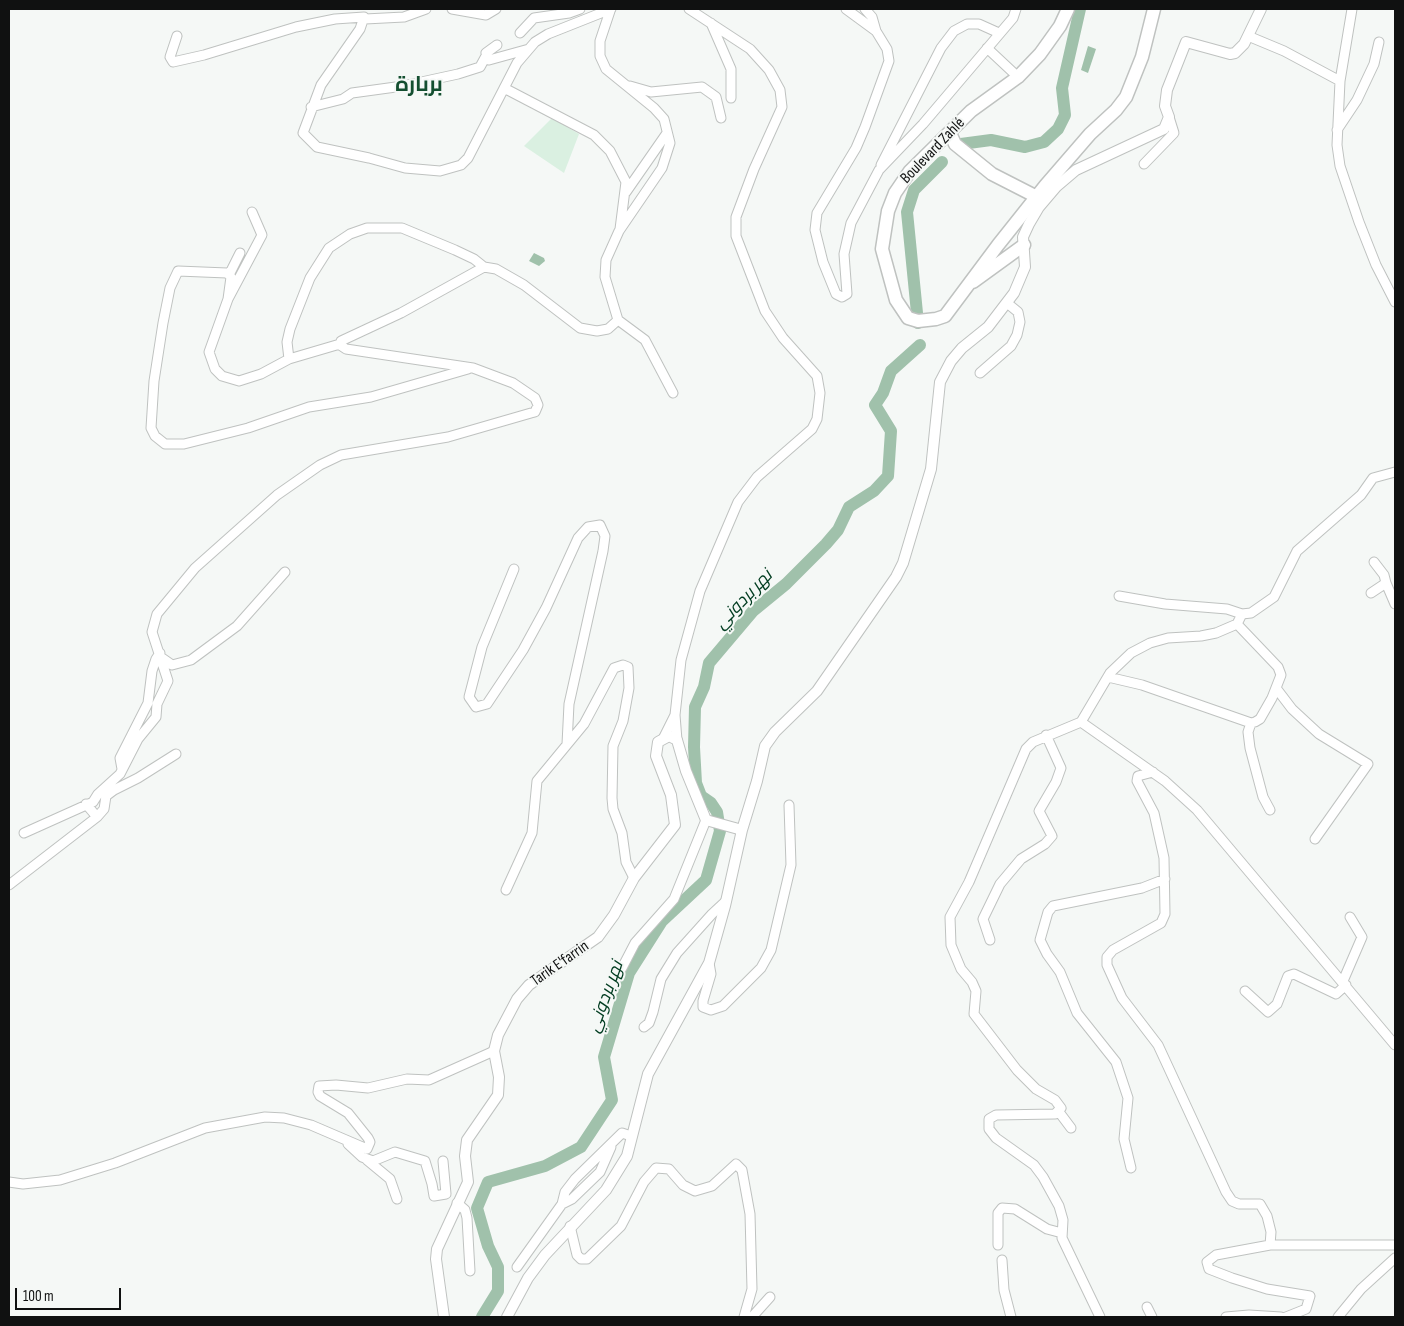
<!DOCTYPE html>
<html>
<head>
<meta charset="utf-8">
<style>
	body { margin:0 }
	#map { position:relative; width:1404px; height:1326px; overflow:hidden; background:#f5f8f6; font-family:"Sofia Sans Condensed",sans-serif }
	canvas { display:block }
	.frame { position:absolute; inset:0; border:10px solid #101111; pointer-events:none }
	.scale { position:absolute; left:15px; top:1288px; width:106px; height:22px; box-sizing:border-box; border:2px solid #101111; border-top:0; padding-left:6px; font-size:15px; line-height:18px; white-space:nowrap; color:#101111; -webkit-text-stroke:4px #f5f8f6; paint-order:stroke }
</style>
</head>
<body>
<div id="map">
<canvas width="1404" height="1326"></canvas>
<div class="frame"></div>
<div class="scale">100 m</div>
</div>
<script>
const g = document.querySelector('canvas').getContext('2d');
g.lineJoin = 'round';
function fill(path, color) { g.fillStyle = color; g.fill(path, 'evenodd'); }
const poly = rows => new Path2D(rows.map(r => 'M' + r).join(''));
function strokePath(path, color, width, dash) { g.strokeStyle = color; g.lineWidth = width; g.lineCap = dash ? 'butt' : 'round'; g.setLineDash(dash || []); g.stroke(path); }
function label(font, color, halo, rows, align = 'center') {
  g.font = font + ' "Sofia Sans Condensed",Cairo,sans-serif'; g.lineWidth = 4; g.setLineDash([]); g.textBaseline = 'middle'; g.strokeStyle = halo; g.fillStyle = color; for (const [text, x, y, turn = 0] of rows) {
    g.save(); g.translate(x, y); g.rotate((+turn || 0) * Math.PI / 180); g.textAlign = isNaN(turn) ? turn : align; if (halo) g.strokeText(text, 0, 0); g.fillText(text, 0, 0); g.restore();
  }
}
fill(poly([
	[552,118,579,134,564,173,524,146]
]), '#daf0e1');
fill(poly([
	[1088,46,1096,49,1088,73,1081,70],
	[534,253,544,258,545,261,539,266,529,261]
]), '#a0c1ab');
strokePath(poly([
	[961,144,991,140,1025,147,1044,142,1058,129,1065,115,1062,88,1080,9],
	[918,323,907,212,914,190,942,162],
	[482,1317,498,1291,498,1267,488,1246,477,1208,488,1182,545,1166,581,1147,612,1100,604,1057,629,973,662,921,706,880,720,831,717,812,711,803,701,796,696,783,694,747,695,707,704,687,709,663,753,611,786,584,826,544,838,530,849,507,874,491,888,476,891,431,875,405,883,393,891,371,920,345]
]), '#a0c1ab', 12);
const minor = poly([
	[452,9,486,15,496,9],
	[846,9,876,31],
	[865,9,872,17,876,31,887,49,889,61,865,127,856,148,817,213,815,230,823,262,836,294,842,297,847,294,844,254,851,223,879,170,923,124,1013,18,1016,9],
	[1352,9,1340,81,1337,145,1340,166,1359,222,1376,265,1395,302],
	[365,19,404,17,426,9],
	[711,23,731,69,731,98],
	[520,33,534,18,569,13,580,9],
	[177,36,170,57,173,62,204,55,296,27,335,19,364,17,360,29,321,85,303,133,317,147,369,158,405,168,440,171,461,165,468,158,517,63,535,42,548,34,611,9],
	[1248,36,1284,51,1340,81],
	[497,45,486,53,489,60,529,49],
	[987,48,1018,77],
	[630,86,651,92,702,87,716,97,721,118],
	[504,88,594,135,610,151,626,182,620,229],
	[311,107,343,99,352,93,403,86,458,74,480,67,486,56],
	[1337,130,1357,100,1374,64,1379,42],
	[1144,164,1174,133,1169,117],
	[881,165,941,48,954,31,967,24,979,24,999,33],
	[626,192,667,133],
	[229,275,240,253],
	[228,299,262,235,252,212],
	[618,320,645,340,673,393],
	[289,359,340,344],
	[468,369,371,397,309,407,248,428,184,444,165,444,155,436,151,428,154,381,163,323,170,288,178,271,227,273,231,277,228,299,209,352,215,369,222,376,239,381,261,374,289,359,287,342,290,329,310,278,329,248,350,234,367,228,402,228,455,250,474,259,484,267],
	[980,373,1011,346,1017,335,1020,322,1018,312,1007,303],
	[1374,562,1384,575,1386,583],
	[514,569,482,647,469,697,476,707,487,704,523,650,546,608,578,538,588,527,600,525,605,536,603,551,569,704,567,744],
	[1371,593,1386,583,1395,604],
	[1119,596,1165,604,1227,609,1242,614,1251,613,1274,597,1297,551,1361,495,1373,478,1395,472],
	[162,658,172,665,191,660,237,626,285,572],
	[1108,677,1142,685,1251,723,1255,722,1260,719,1272,698,1281,675,1278,667,1237,624],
	[1276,688,1292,709,1319,734,1368,764,1315,839],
	[675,715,681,660,700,591,738,502,757,477,812,429,817,419,820,393,817,376,783,338,765,311,736,236,736,217,754,169,782,107,780,90,769,70,750,49,689,9],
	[1081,722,1165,781,1197,810,1395,1045],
	[1251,723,1248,732,1250,748,1263,797,1270,810],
	[664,737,675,715,677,740],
	[122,769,120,758,148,703,152,671,156,659,160,653],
	[1153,772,1138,776,1137,781,1154,813,1164,858,1165,914,1161,923,1113,950,1107,957,1107,965,1122,998,1158,1045,1226,1192,1232,1201,1239,1204,1260,1204,1267,1216,1271,1232,1270,1245],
	[97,817,104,809,106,796,114,790,138,778,176,754],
	[24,833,93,802,98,794,120,774,138,739,156,717,157,704,168,681,152,632,157,614,195,568,277,495,320,465,341,455,448,437,531,413,535,412,538,405,535,398,513,383,473,368,346,349,340,345,341,341,401,313,484,267,496,269,524,285,580,328,597,331,608,329,618,320,605,277,606,260,619,231,662,168,670,143,664,119,654,108,606,69,600,56,600,41,610,11],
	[9,885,97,817,86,804],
	[506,890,532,833,537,781,584,724,614,668,623,665,628,667,629,688,623,721,613,746,612,798,613,809,622,833,626,862,634,878],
	[990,940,983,919,1000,884,1021,859,1045,844,1052,836,1039,811,1056,782,1061,768,1046,735],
	[709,963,711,974,703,1001,703,1007,711,1010,723,1006,761,968,771,950,791,865,789,805],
	[622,968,635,943,674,899,706,820],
	[1343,981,1362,937,1350,917],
	[1245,991,1268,1012,1277,1004,1288,976,1294,974,1336,994,1346,985],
	[644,1027,649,1023,653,1012,661,979,677,953,712,914,726,901],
	[1059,1112,1071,1128],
	[348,1144,362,1157,373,1161,395,1152,425,1161,432,1184,434,1196,446,1194,443,1161],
	[367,1160,390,1179,397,1199],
	[1131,1168,1124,1139,1128,1098,1116,1062,1077,1013,1060,972,1047,954,1040,940,1048,912,1053,906,1142,888,1165,879],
	[9,1182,23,1184,60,1180,115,1163,205,1128,265,1117,284,1118,311,1125,367,1149,370,1142,368,1138,348,1113,320,1096,318,1092,319,1086,336,1085,368,1088,407,1079,429,1080,494,1051],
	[457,1203,465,1210,467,1218,470,1271],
	[562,1204,572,1199,600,1172,611,1147],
	[570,1226,577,1255,581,1259,587,1259,621,1226,644,1182,656,1168,669,1169,683,1185,695,1191,712,1186,736,1164,742,1170,750,1214,752,1289,744,1317],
	[998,1245,998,1213,1002,1208,1015,1209,1047,1229,1062,1233],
	[1002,1260,1004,1290,1011,1317],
	[517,1267,562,1204,565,1192,575,1179,622,1133,631,1136],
	[1147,1307,1152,1317],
	[752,1317,770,1297],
	[1100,1317,1062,1238,1063,1220,1059,1206,1043,1177,1034,1165,996,1138,989,1129,989,1119,996,1115,1055,1114,1061,1108,1055,1100,1036,1089,1017,1070,974,1014,976,991,972,982,961,969,951,945,950,917,969,882,1026,749,1033,742,1081,722,1110,673,1131,653,1150,643,1168,638,1201,636,1216,633,1237,624,1242,614],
	[1226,1317,1249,1315,1281,1317],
	[1286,1317,1306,1309,1310,1296,1267,1289,1232,1278,1209,1269,1207,1262,1216,1255,1270,1245,1395,1245],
	[1338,1317,1361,1289,1395,1258]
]);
const tertiary = poly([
	[444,1317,436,1259,437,1249,468,1182,465,1156,467,1140,498,1095,499,1077,494,1051,498,1035,517,999,529,985,598,937,614,915,634,878,675,825,671,795,656,756,658,742,669,736,677,740,686,771,706,820,742,830],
	[507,1317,528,1278,545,1255,606,1190,627,1156,648,1074,709,963,725,906,742,830,757,781,765,746,775,732,817,691,896,577,903,563,931,469,940,382,951,361,962,348,988,327,1014,293,1025,267,1023,237,1029,224,1039,207,1056,187,1076,170,1164,129,1169,117,1165,106,1167,90,1186,42,1230,54,1235,53,1244,44,1261,9]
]);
const secondary = poly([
	[1068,9,1060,26,1040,54,1018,77,971,111,910,171,895,193,888,211,882,249,896,300,908,318,918,321,936,319,945,316,998,245,1045,186,1090,134,1116,110,1126,97,1142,57,1154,9],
	[950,133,955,144,992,174,1037,197],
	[973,282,1024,245]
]);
strokePath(minor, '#bfc2c0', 11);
strokePath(tertiary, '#bfc2c0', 12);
strokePath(secondary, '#bfc2c0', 15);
strokePath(minor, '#fff', 9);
strokePath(tertiary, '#fff', 10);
strokePath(secondary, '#fff', 12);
label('16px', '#101111', '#f5f8f6', [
	["Boulevard Zahlé",933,151,-46],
	["Tarik E'farrin",560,964,-35]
]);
label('italic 18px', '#003c20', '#f5f8f6', [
	["نهر بردوني",744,600,-46],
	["نهر بردوني",606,997,-70]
]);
label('bold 21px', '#144f30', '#f5f8f6', [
	["بربارة",419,86]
]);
</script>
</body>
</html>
